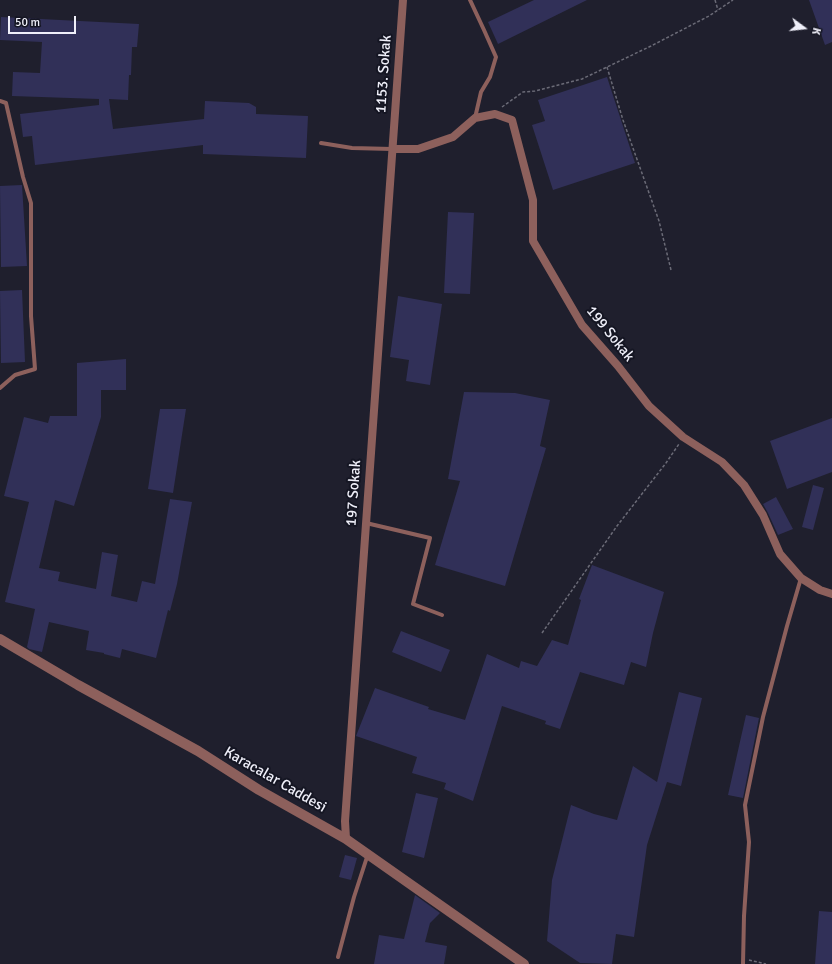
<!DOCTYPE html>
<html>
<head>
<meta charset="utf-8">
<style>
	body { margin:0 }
	#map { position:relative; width:832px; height:964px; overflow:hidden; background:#1f1f2d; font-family:Signika,sans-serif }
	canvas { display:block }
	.north { position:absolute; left:784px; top:8px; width:40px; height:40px; -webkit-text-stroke:3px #151623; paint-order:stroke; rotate:105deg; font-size:11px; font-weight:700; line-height:16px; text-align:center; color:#efeff9 }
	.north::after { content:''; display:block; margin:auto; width:14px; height:18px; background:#efeff9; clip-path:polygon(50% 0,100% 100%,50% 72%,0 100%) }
	.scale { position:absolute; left:8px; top:16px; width:68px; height:18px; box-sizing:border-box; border:2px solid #efeff9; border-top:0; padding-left:5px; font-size:12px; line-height:14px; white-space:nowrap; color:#efeff9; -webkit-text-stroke:3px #151623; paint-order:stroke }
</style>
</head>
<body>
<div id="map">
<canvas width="832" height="964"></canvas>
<div class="north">K</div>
<div class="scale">50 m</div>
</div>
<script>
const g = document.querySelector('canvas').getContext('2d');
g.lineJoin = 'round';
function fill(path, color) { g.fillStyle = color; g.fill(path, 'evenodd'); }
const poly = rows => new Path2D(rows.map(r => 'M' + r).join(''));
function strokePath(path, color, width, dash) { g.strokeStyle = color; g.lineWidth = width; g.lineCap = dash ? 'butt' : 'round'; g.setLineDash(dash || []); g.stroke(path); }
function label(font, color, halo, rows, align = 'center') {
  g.font = font + ' Signika,sans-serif'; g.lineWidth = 4; g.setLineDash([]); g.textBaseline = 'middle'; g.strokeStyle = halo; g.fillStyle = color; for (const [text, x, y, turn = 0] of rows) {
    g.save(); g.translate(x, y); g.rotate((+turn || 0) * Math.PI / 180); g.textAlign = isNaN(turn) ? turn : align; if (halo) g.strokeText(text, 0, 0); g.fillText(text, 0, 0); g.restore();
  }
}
fill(poly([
	[534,0,587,0,498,44,488,22],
	[809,0,832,0,832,42,825,45],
	[1,17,139,24,137,47,132,47,131,75,129,75,128,100,109,99,113,129,204,119,205,101,249,103,256,107,256,114,308,116,306,158,203,154,203,145,35,165,32,136,23,137,20,114,99,105,99,99,12,96,13,72,40,73,42,42,0,40],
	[607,77,635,163,553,190,532,125,545,121,538,100],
	[22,185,27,266,1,267,0,186],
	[448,212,474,213,470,294,444,293],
	[22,290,25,362,1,363,0,291],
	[398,296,442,304,430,385,406,381,409,360,390,357],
	[126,359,126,390,101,390,101,417,74,506,55,500,39,568,60,572,58,581,96,589,102,552,118,555,111,596,137,602,142,581,155,584,170,499,192,502,177,584,170,611,168,610,156,658,122,649,120,658,104,654,104,653,86,650,89,631,49,622,42,652,29,649,27,647,35,609,5,602,29,502,4,496,24,417,48,423,50,416,77,416,77,363],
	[464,392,515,393,550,400,540,446,546,448,505,586,435,565,460,481,448,479],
	[160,409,186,409,173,493,148,489],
	[832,418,832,472,787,489,770,441],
	[813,485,824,488,813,530,802,527],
	[776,497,793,529,778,535,768,513,763,504],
	[592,565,664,592,653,633,646,667,631,662,624,685,580,672,560,729,545,724,546,721,502,706,473,801,444,789,446,783,412,773,417,757,356,736,375,688,429,707,428,709,465,720,487,654,519,668,521,661,537,666,552,640,568,645,581,600,579,599],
	[401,631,450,650,441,672,392,652],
	[679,692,702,698,681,786,667,782,647,845,634,937,616,934,612,964,580,963,547,941,552,880,571,805,594,814,617,820,633,766,657,782],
	[746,715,759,718,743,798,728,795],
	[416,793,438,798,424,858,402,852],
	[345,855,357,858,351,880,339,877],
	[415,895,440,913,430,923,425,942,447,946,444,964,374,964,379,935,404,939],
	[819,911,832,912,832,964,815,964]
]), '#313058');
strokePath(poly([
	[715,0,718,10],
	[607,67,623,120,659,221,671,270],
	[502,107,523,92,535,91,582,79,651,46,709,16,733,0],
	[542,633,617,526,666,463,679,444],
	[749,960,766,964]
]), '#6b6b77', 1.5, [3, 2]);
strokePath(poly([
	[470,0,484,30,496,57,490,77,481,92,475,118],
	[0,101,6,103,23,177,31,203,31,316,35,369,15,375,0,388],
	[321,143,352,148,392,149],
	[366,523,430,538,413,604,442,615],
	[338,957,354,897,368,854],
	[743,964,744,916,749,842,745,805,763,717,787,626,801,578]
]), '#8d605c', 4);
strokePath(poly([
	[393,149,418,149,453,137,475,118,495,114,512,120,533,200,533,241,582,325,618,366,649,406,683,437,722,462,744,485,763,515,780,554,801,578,820,590,832,594],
	[346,839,345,821,403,0]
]), '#8d605c', 8);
strokePath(poly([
	[0,639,78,685,198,751,259,790,346,839,524,964]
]), '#8d605c', 10);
label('15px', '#efeff9', '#151623', [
	["1153. Sokak",384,74,-86],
	["199 Sokak",610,334,51],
	["197 Sokak",354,493,-86],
	["Karacalar Caddesi",275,780,30]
]);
</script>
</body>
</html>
